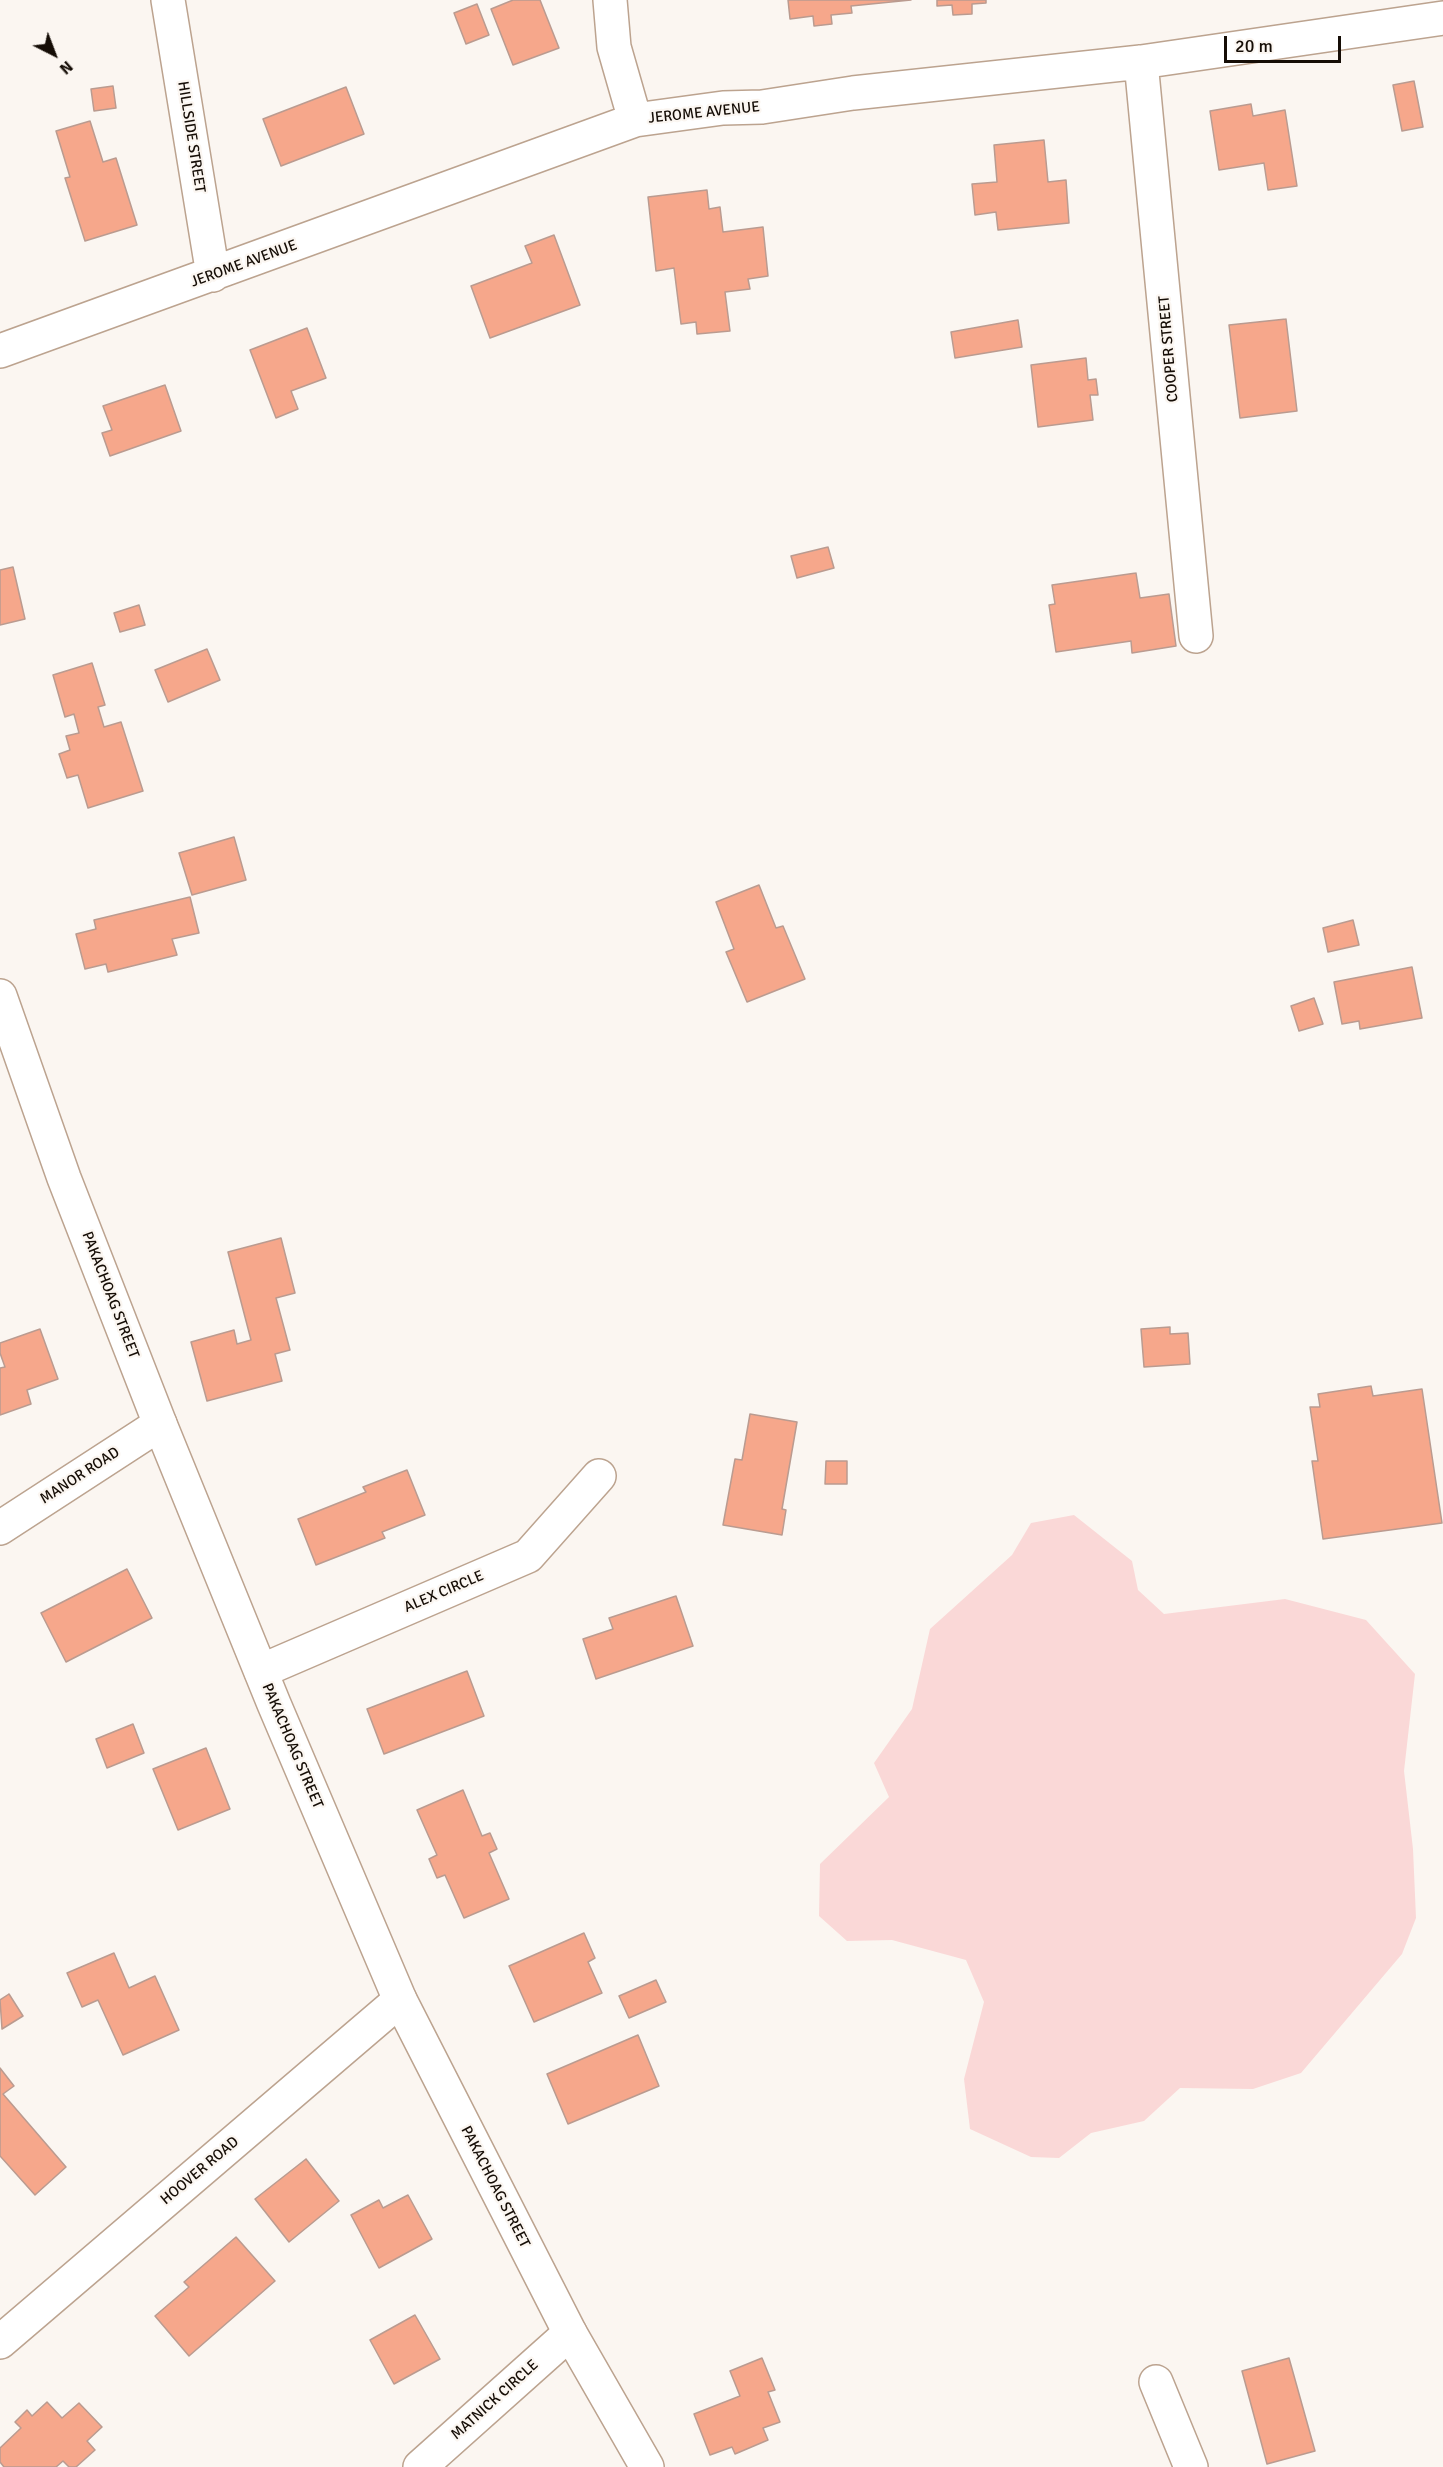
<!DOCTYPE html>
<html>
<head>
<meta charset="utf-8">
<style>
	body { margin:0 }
	#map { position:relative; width:1443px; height:2467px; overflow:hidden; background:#fbf6f1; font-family:Signika,sans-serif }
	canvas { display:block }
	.north { position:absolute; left:24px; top:24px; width:60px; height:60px; -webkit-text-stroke:4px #fbf6f1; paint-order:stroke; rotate:138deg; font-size:16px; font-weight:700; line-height:24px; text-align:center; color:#150d06 }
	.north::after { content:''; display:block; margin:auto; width:21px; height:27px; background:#150d06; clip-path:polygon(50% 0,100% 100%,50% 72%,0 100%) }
	.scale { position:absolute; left:1224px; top:36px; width:117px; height:27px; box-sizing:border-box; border:3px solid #150d06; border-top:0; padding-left:8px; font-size:18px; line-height:21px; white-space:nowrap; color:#150d06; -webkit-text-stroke:4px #fbf6f1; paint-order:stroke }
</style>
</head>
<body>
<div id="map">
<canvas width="1443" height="2467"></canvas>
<div class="north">N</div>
<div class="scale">20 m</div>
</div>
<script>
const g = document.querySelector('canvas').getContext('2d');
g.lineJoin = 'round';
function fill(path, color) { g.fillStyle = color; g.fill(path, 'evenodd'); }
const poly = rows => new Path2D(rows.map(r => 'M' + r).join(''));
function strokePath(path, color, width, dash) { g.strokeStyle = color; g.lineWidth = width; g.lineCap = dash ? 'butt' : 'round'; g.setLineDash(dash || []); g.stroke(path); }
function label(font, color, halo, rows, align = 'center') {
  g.font = font + ' Signika,sans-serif'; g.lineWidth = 4.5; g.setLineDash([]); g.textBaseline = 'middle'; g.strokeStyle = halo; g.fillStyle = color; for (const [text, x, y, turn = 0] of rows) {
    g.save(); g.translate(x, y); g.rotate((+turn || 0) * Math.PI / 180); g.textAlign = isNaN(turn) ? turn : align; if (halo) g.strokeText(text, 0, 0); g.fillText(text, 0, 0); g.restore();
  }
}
fill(poly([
	[1074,1515,1132,1561,1138,1590,1164,1614,1285,1599,1366,1620,1415,1674,1404,1771,1413,1849,1416,1918,1402,1954,1301,2073,1253,2089,1180,2088,1144,2121,1091,2133,1059,2158,1031,2157,970,2129,964,2079,984,2002,966,1960,892,1940,847,1941,819,1916,820,1864,889,1797,874,1763,912,1709,930,1629,1012,1555,1031,1523]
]), '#fad8d7');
const building = poly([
	[513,0,540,0,559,48,513,65,491,9,513,0],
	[788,0,911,0,851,6,852,13,831,15,832,24,814,26,813,16,790,19,788,0],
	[937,0,986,0,986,3,972,4,972,14,953,15,952,5,937,6,937,0],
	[477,4,489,35,466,44,454,13,477,4],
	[1414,81,1423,127,1402,131,1393,85,1414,81],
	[113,86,116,108,94,111,91,89,113,86],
	[346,87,364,134,281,166,263,119,346,87],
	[1251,104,1253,116,1285,110,1297,186,1268,190,1264,163,1219,170,1210,111,1251,104],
	[90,121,103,162,116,158,137,225,85,241,65,178,70,177,56,131,90,121],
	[1044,140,1048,182,1066,180,1069,223,998,230,996,212,975,215,972,184,997,182,994,145,1044,140],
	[707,190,709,209,720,207,723,232,763,227,768,276,748,279,750,289,725,292,730,331,697,334,696,322,681,324,674,268,656,271,648,197,707,190],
	[554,235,580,305,490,338,471,286,532,263,525,246,554,235],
	[1286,319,1297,411,1240,418,1229,325,1286,319],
	[1018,320,1022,347,955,358,951,332,1018,320],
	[307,328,326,378,291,391,298,409,276,418,250,350,307,328],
	[1086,358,1088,380,1096,379,1098,395,1090,395,1093,420,1038,427,1031,365,1086,358],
	[165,385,181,431,110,456,102,433,112,430,103,406,165,385],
	[828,547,834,568,797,578,791,556,828,547],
	[13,567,25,619,0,625,0,570,13,567],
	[1136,573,1140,598,1169,594,1176,646,1132,653,1131,641,1056,652,1049,605,1055,604,1052,585,1136,573],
	[139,605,145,625,120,632,114,613,139,605],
	[207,649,220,680,168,702,155,670,207,649],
	[92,663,105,705,98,707,104,727,121,722,143,791,88,808,78,775,67,778,59,754,70,750,66,736,79,733,74,714,65,717,53,675,92,663],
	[234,837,246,880,192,895,179,853,234,837],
	[759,885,776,928,783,926,805,979,747,1002,726,952,734,949,716,902,759,885],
	[190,897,199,933,172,939,177,955,108,972,106,964,85,969,76,934,96,929,94,920,190,897],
	[1353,920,1359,945,1328,952,1323,928,1353,920],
	[1412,967,1422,1018,1360,1029,1359,1021,1342,1024,1334,982,1412,967],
	[1314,998,1323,1024,1299,1031,1291,1006,1314,998],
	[281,1238,295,1293,276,1298,290,1350,275,1354,282,1381,207,1401,191,1342,234,1330,237,1344,251,1340,228,1252,281,1238],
	[1170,1327,1170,1334,1188,1333,1190,1364,1144,1367,1141,1329,1170,1327],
	[40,1329,58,1379,27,1390,31,1404,0,1415,0,1368,5,1367,0,1353,0,1343,40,1329],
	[1371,1386,1373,1396,1422,1389,1442,1523,1323,1539,1312,1461,1318,1461,1310,1407,1320,1407,1318,1394,1371,1386],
	[750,1414,797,1422,782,1509,786,1510,782,1535,723,1525,735,1459,742,1460,750,1414],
	[826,1461,847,1461,847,1484,825,1484,826,1461],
	[407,1470,425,1515,382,1532,385,1538,316,1565,298,1519,366,1492,363,1487,407,1470],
	[127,1569,152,1618,66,1662,41,1613,127,1569],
	[676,1596,693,1646,596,1679,583,1639,613,1629,609,1618,676,1596],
	[467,1671,484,1716,384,1754,367,1709,467,1671],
	[133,1724,144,1753,107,1768,96,1739,133,1724],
	[206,1748,230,1809,178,1830,153,1769,206,1748],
	[463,1790,482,1836,490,1833,497,1849,489,1853,509,1899,464,1918,445,1875,437,1878,429,1859,437,1855,417,1810,463,1790],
	[584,1933,595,1958,588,1962,602,1993,534,2022,509,1966,584,1933],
	[114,1953,129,1988,155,1976,179,2030,123,2055,98,2000,82,2007,67,1973,114,1953],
	[656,1980,666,2002,629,2018,619,1996,656,1980],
	[9,1994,23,2016,2,2029,0,2000,9,1994],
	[638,2035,659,2086,568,2124,547,2074,638,2035],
	[0,2068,14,2086,3,2094,66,2167,35,2195,0,2156,0,2068],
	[306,2159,339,2201,289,2242,255,2199,306,2159],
	[408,2195,432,2239,379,2268,351,2215,379,2200,383,2208,408,2195],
	[236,2237,275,2281,189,2356,155,2316,189,2287,184,2282,236,2237],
	[415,2315,440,2359,394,2384,370,2340,415,2315],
	[762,2358,775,2390,768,2392,780,2422,763,2428,768,2440,735,2454,732,2447,710,2455,694,2414,740,2396,730,2371,762,2358],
	[1289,2358,1315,2451,1267,2464,1242,2371,1289,2358],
	[47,2402,62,2418,79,2403,102,2427,87,2441,95,2450,76,2467,69,2467,63,2461,56,2467,4,2467,0,2462,0,2448,21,2428,15,2422,27,2410,32,2416,47,2402]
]);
fill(building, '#f6a78b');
strokePath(building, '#ba9b90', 1.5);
const minor = poly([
	[168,0,213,275],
	[610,0,614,47,635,120],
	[1141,62,1196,636],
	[0,351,635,120,723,108,762,107,853,93,1141,62,1443,18],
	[0,1528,160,1424],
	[261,1671,528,1556,599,1476],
	[0,2342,400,2000],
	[1156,2382,1191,2467],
	[420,2467,570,2333]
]);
const tertiary = poly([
	[0,996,64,1178,160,1424,274,1704,400,2000,570,2333,647,2467]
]);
strokePath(minor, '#bca38f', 36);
strokePath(tertiary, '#bca38f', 36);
strokePath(minor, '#fff', 33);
strokePath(tertiary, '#fff', 33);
label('15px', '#150d06', '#fbf6f1', [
	["JEROME AVENUE",704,113,-6],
	["HILLSIDE STREET",191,137,81],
	["JEROME AVENUE",244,264,-20],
	["COOPER STREET",1169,349,-95],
	["PAKACHOAG STREET",110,1295,69],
	["MANOR ROAD",80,1476,-33],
	["ALEX CIRCLE",444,1592,-23],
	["PAKACHOAG STREET",292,1746,67],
	["HOOVER ROAD",200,2171,-40],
	["PAKACHOAG STREET",495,2187,63],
	["MATNICK CIRCLE",495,2400,-42]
]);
</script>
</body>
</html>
